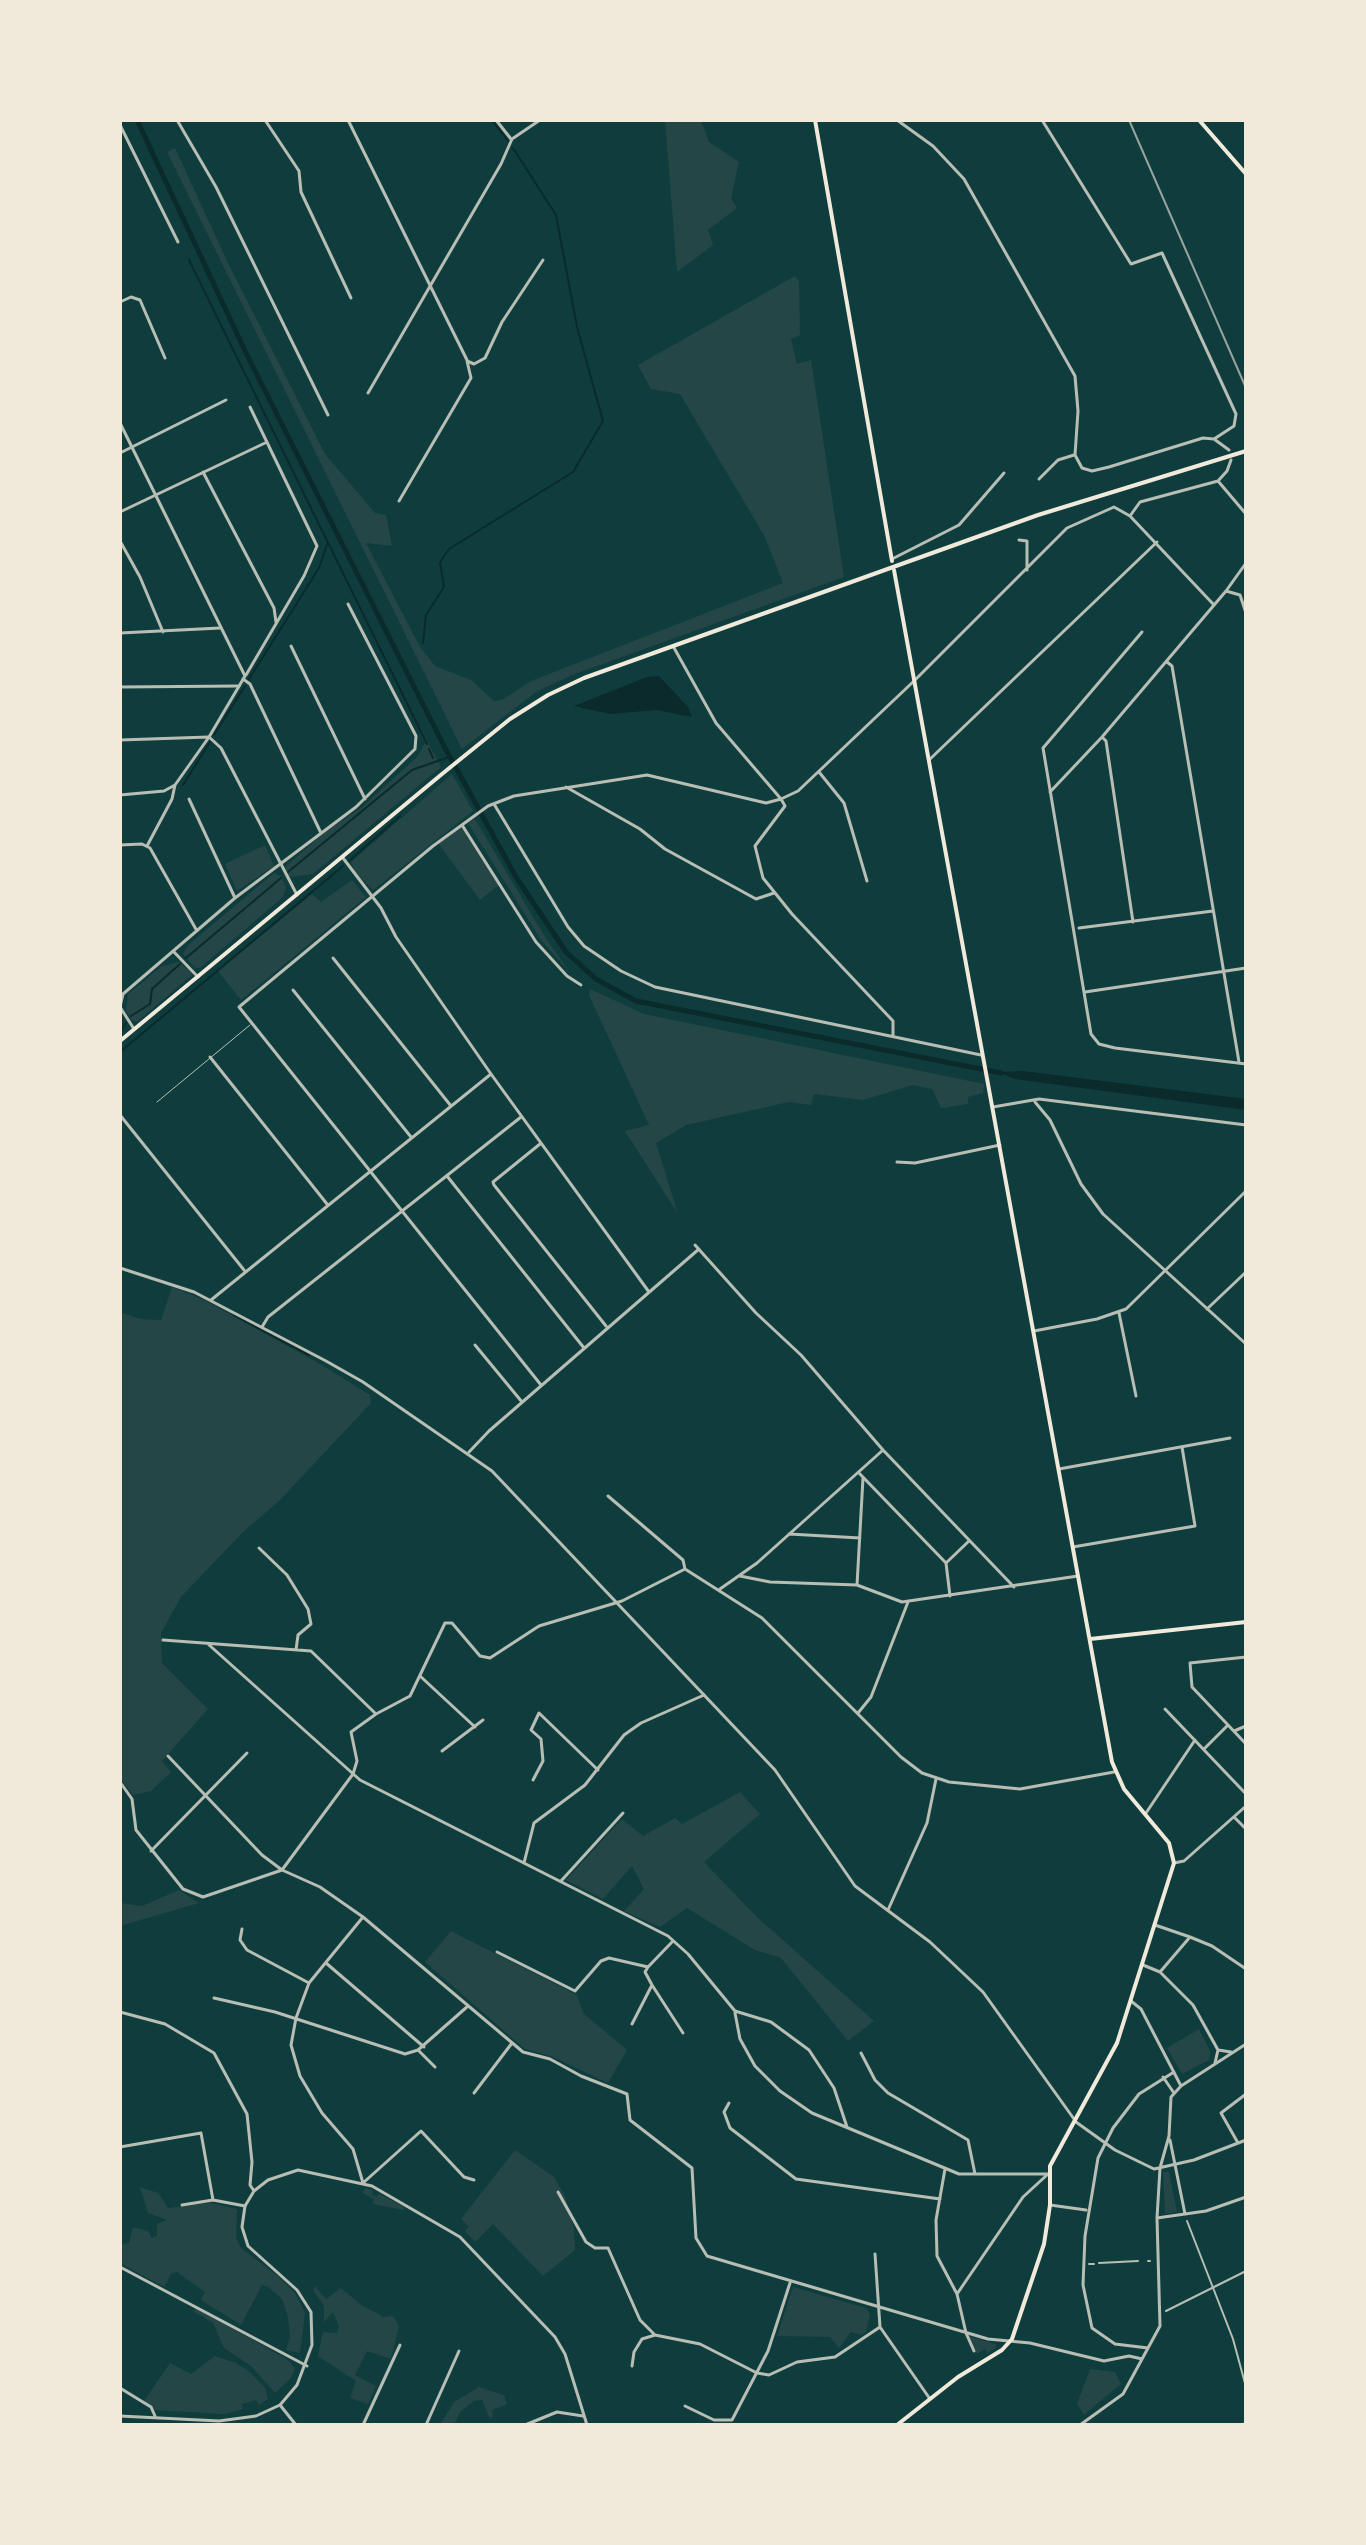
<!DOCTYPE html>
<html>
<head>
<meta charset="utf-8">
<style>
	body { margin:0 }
	#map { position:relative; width:1366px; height:2545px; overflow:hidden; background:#0f3d3e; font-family:Lato,sans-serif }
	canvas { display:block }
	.frame { position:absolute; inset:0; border:122px solid #f1e9da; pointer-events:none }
</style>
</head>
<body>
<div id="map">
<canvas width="1366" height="2545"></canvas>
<div class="frame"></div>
</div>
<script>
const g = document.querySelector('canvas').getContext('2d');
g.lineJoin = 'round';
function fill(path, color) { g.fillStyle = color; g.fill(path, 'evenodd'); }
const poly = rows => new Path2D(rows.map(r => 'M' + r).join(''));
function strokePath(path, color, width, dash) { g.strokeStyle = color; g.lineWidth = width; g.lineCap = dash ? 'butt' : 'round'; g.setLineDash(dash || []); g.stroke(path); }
fill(poly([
	[665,120,701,120,709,142,739,162,731,198,737,208,708,230,713,245,677,272],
	[175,148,228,263,325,454,375,513,386,515,392,546,366,543,420,647,435,666,471,680,494,701,502,700,531,681,783,583,765,537,680,394,651,389,638,365,795,276,799,281,800,335,791,339,797,364,811,360,844,577,572,675,536,692,462,749,167,152],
	[399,688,441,767,313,874,290,877,285,872,286,866,326,831,361,808,417,757,425,743],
	[452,774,473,811,373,890,355,872,351,862],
	[475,819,545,937,571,974,541,940,468,823],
	[462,825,499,885,480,900,438,843],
	[265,845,274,866,237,891,225,864],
	[274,873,282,877,286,888,283,897,200,968,195,968,183,954,188,945],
	[352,880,366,897,241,1000,218,971,312,894,321,902],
	[179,962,193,974,137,1022,132,1020,126,1011,128,994,162,966],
	[590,989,644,1014,984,1084,983,1093,968,1097,968,1104,941,1108,932,1089,913,1085,863,1100,814,1094,811,1105,789,1102,686,1125,656,1143,678,1214,625,1131,649,1125,589,995],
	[172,1287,206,1301,322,1365,370,1395,371,1403,280,1500,243,1532,181,1597,161,1633,162,1663,208,1709,162,1761,171,1772,151,1791,133,1795,120,1778,120,1312,140,1319,161,1320],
	[740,1792,760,1814,704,1862,758,1918,874,2021,848,2041,781,1958,755,1950,687,1908,660,1927,624,1911,644,1889,632,1866,603,1899,566,1880,622,1819,643,1836,675,1818,682,1824],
	[179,1890,199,1903,120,1926,120,1903,142,1906],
	[451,1931,577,1995,583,2013,627,2050,608,2083,551,2056,525,2049,425,1962],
	[1199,2029,1210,2051,1209,2060,1182,2074,1167,2048],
	[515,2150,554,2177,565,2196,574,2229,575,2250,543,2276,493,2224,475,2242,465,2231,469,2227,461,2219],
	[1163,2172,1169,2172,1177,2212,1165,2214],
	[140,2187,158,2193,168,2208,210,2203,237,2209,236,2238,241,2248,279,2277,295,2293,305,2313,300,2353,286,2350,290,2337,288,2317,282,2299,268,2287,262,2285,241,2325,201,2300,205,2292,177,2272,171,2274,164,2287,120,2263,120,2245,129,2243,133,2227,148,2231,152,2238,157,2236,157,2224,167,2220,148,2213],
	[365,2188,373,2191,372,2195,377,2197,378,2193,404,2207,403,2210,373,2204,374,2199,363,2193],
	[315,2286,326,2299,341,2288,361,2305,384,2317,393,2316,399,2326,391,2359,367,2351,355,2375,376,2386,368,2404,350,2398,356,2381,318,2356,323,2332,337,2333,339,2326,333,2312,324,2322,324,2306,313,2290],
	[793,2287,866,2308,870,2314,866,2332,862,2335,851,2332,839,2348,830,2337,777,2336],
	[197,2308,288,2360,295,2368,291,2378,275,2393,251,2366,224,2348,213,2323,193,2311],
	[969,2336,995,2344,997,2347,987,2353,985,2349,977,2354],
	[215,2356,236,2363,251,2373,265,2388,268,2399,259,2405,256,2400,242,2404,243,2409,225,2414,155,2410,144,2401,170,2363,191,2374],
	[1090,2369,1115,2372,1121,2384,1084,2415,1077,2404],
	[479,2387,504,2395,507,2404,492,2410,493,2417,490,2419,482,2400,474,2401,460,2412,454,2425,440,2425,454,2402]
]), '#244646');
fill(poly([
	[659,676,688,707,692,717,656,710,610,714,574,706,647,677],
	[1023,1071,1246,1099,1246,1110,1015,1079,998,1072]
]), '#0a2a2b');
strokePath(poly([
	[492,120,508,141],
	[189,260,427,744],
	[423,643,426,615,444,587,440,562,449,549,573,472,603,421,577,327,556,215,513,148],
	[249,679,319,568,328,542],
	[214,735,245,686],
	[429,749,433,758],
	[183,785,210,742],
	[349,861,400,816],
	[288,872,412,770,449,757],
	[186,958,281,878],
	[131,1016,150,1004,152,989,180,964],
	[120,1032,126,1023],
	[120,1052,343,866],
	[234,1315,309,1355]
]), '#0a2a2b', 2);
strokePath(poly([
	[137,120,246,353,444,746,516,877,566,952,596,979,636,1001,1001,1073]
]), '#0a2a2b', 5);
strokePath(poly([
	[157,1102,250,1025]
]), '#b8beb3', 1);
strokePath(poly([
	[1187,2221,1233,2339,1246,2387],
	[1148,2261,1150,2261],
	[1099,2263,1138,2261],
	[1089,2264,1094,2264],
	[1166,2311,1246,2271],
	[1242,2425,1246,2422]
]), '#b8beb3', 2);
strokePath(poly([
	[177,120,216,187,328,415],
	[265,120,299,171,301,192,351,298],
	[348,120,467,360],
	[496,120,511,139],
	[897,120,933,146,964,179,1075,376,1078,411,1075,455,1082,468,1092,471,1109,467,1203,438,1214,439,1229,450],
	[1042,120,1131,264,1162,253,1236,414,1234,426,1214,439],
	[120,125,178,242],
	[512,139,540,120],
	[120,302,131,297,140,300,165,358],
	[368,393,501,164,512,139],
	[120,453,226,400],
	[203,472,274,608,276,622],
	[1039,479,1058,460,1074,455],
	[1218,481,1246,514],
	[399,501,471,378,467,361,474,364,485,358,502,322,543,260],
	[120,512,265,443],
	[1019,540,1027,541,1027,570],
	[120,541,140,577,163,632],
	[892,559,959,525,1004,473],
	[1226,591,1246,563],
	[1214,605,1130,516,1140,502,1218,481,1227,471,1231,460],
	[1142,632,1043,748,1091,1034,1099,1044,1115,1048,1246,1064],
	[120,633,220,628],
	[291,646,365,799],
	[1167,662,1172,666,1239,1062],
	[246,675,304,576,317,546,250,407],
	[243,679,250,684,320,831],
	[914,681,1067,528,1114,507,1130,516],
	[120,687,239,686],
	[1102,737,1106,741,1133,922],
	[120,740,209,737,175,785,172,799,147,846],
	[929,760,1157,542],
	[819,772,844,803,867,881],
	[566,787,640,829,665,849,756,899,774,893],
	[1050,792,1102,737,1226,591,1240,595,1246,613],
	[120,795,164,791,175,785],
	[189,799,235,898],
	[494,804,568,927,584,946,621,971,655,987,981,1055],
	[462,825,536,942,567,976,581,985],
	[120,845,142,844,150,848,197,931],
	[343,858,381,908,396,937,491,1074,649,1292],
	[1079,928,1213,911],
	[174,952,198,977],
	[333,958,451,1106],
	[293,990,411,1137],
	[1085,992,1246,968],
	[134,1029,120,1007,123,994,235,898,356,807,415,749,416,736,348,604],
	[210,1057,327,1204],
	[1035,1102,1050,1120,1081,1184,1103,1214,1246,1344],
	[993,1107,1039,1099,1246,1125],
	[120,1115,244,1270],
	[540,1144,493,1182,494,1185,606,1326],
	[897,1162,915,1163,1000,1145],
	[447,1176,584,1348],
	[695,1245,756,1313,801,1355,883,1450,1014,1587],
	[211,1300,491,1074],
	[1207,1309,1246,1272],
	[1119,1313,1136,1396],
	[262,1327,268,1317,521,1117],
	[1034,1331,1097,1319,1126,1309,1246,1191],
	[475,1345,522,1402],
	[541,1385,239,1007,433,846,488,806,514,796,647,775,766,803,781,799,785,806,755,846,763,878,792,914,893,1021,893,1036],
	[469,1452,489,1431,699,1249],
	[1059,1469,1230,1438],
	[859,1473,946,1563,950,1596],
	[608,1496,683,1560,685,1569,762,1618,901,1757,922,1773,949,1782,1020,1789,1114,1772],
	[789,1534,860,1538],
	[1073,1547,1195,1526,1182,1447],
	[259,1548,287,1575,308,1609,311,1624,298,1635,296,1650],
	[946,1563,969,1541],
	[740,1576,770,1582,857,1585,902,1602,1078,1576],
	[857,1585,863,1478],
	[720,1589,757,1563,883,1450],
	[163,1640,311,1651,376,1714,410,1696,445,1623,452,1623,480,1656,490,1658,539,1626,622,1601,685,1569],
	[208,1644,360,1780,668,1936,688,1954,735,2011,771,2022,809,2050,834,2088,847,2127],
	[1246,1657,1190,1663,1192,1687,1246,1744],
	[420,1676,475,1727],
	[1165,1709,1246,1794],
	[858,1713,871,1697,908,1602],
	[1234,1731,1246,1726],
	[1204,1749,1228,1725],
	[442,1751,483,1720],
	[168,1756,262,1855,282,1870,320,1887,363,1917,523,2052,550,2059,581,2076,627,2094,630,2120,692,2168,696,2238,707,2256,988,2339,1030,2343,1104,2361,1129,2356,1142,2359],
	[533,1780,543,1761,541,1739,531,1730,539,1713,598,1770],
	[120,1782,132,1799,136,1830,183,1889,203,1897,282,1870,353,1774,357,1761,351,1732,376,1714],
	[1146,1813,1195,1740],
	[1235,1818,1246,1829],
	[151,1851,247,1753],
	[524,1863,534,1823,585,1785,624,1735,641,1723,704,1695],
	[1174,1863,1184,1861,1246,1806],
	[561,1881,623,1813],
	[888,1910,927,1823,936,1779],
	[1155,1925,1190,1937,1160,1972],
	[242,1929,240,1940,247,1950,309,1983],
	[1190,1937,1212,1946,1246,1969],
	[497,1952,575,1991,601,1961,609,1958,648,1967],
	[326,1963,424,2047],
	[1143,1965,1160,1972,1193,2005,1218,2050],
	[648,1967,645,1972,652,1985,683,2033],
	[648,1967,673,1941],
	[214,1998,275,2012,405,2054,418,2050,435,2067],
	[1131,2001,1141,2009,1181,2086],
	[735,2013,740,2039,755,2066,780,2091,812,2113,959,2174,1048,2174],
	[632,2024,652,1985],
	[418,2050,468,2006],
	[1218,2050,1231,2052],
	[861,2053,875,2080,888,2093,968,2140,975,2174],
	[1215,2063,1218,2050],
	[1163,2077,1174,2093],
	[474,2093,512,2043],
	[729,2103,724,2112,730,2128,796,2179,940,2199],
	[1076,2122,1115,2150,1154,2169,1194,2160,1246,2140],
	[1170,2140,1185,2214],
	[1238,2143,1221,2113,1246,2094],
	[120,2147,201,2133,213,2200],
	[945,2169,936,2220,937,2256,957,2294,966,2333,974,2351],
	[363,2183,353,2149,322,2113,300,2076,291,2045,296,2018,309,1983,363,1917],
	[363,2183,421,2131,464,2177,474,2180],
	[558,2192,586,2242,595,2248,608,2248,640,2320,655,2335],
	[182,2205,213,2200,245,2206],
	[1050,2205,1086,2210],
	[1157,2218,1206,2211,1246,2197],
	[875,2254,880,2327,930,2399],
	[120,2267,307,2366],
	[957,2294,1023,2197,1048,2174],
	[1148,2348,1115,2344,1092,2328,1083,2285,1085,2236,1098,2158,1113,2128,1139,2094,1174,2072],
	[632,2366,634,2352,642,2339,655,2335,700,2344,757,2373,769,2375,797,2362,835,2357,880,2327],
	[120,2388,151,2407,155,2416],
	[280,2405,296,2425],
	[685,2406,714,2420,732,2420,768,2351,790,2283],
	[363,2425,400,2345],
	[426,2425,459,2351],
	[525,2425,557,2412,583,2416],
	[1080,2425,1123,2394,1160,2326,1157,2218,1160,2168,1169,2136,1171,2097,1181,2086,1246,2044]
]), '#b8beb3', 3);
strokePath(poly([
	[120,423,245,676,209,737,221,748,297,895],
	[673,646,716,723,781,799,798,791,914,681],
	[120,1268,194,1292,326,1361,363,1382,492,1471,775,1770,855,1886,930,1942,983,1992,1074,2119],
	[120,2012,165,2024,214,2053,247,2114,252,2162,250,2185,254,2191],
	[120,2416,219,2421,256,2416,280,2405,297,2385,312,2345,311,2312,297,2290,248,2246,242,2227,245,2206,254,2191,268,2180,298,2170,372,2186,460,2237,555,2337,565,2354,587,2425]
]), '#b8beb3', 3);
strokePath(poly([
	[815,120,892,561],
	[894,570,1112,1762,1124,1789,1169,1843,1174,1863,1117,2043,1050,2166,1050,2205,1044,2244,1012,2339,1002,2350,958,2377,897,2425],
	[1090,1639,1246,1622]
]), '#f1e9da', 4);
strokePath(poly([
	[1199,120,1246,174]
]), '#f1e9da', 4);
strokePath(poly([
	[120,1041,442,774,510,719,548,695,584,678,1038,515,1246,451]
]), '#f1e9da', 4);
strokePath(poly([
	[1129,120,1246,388]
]), '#97a49c', 2);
</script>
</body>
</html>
